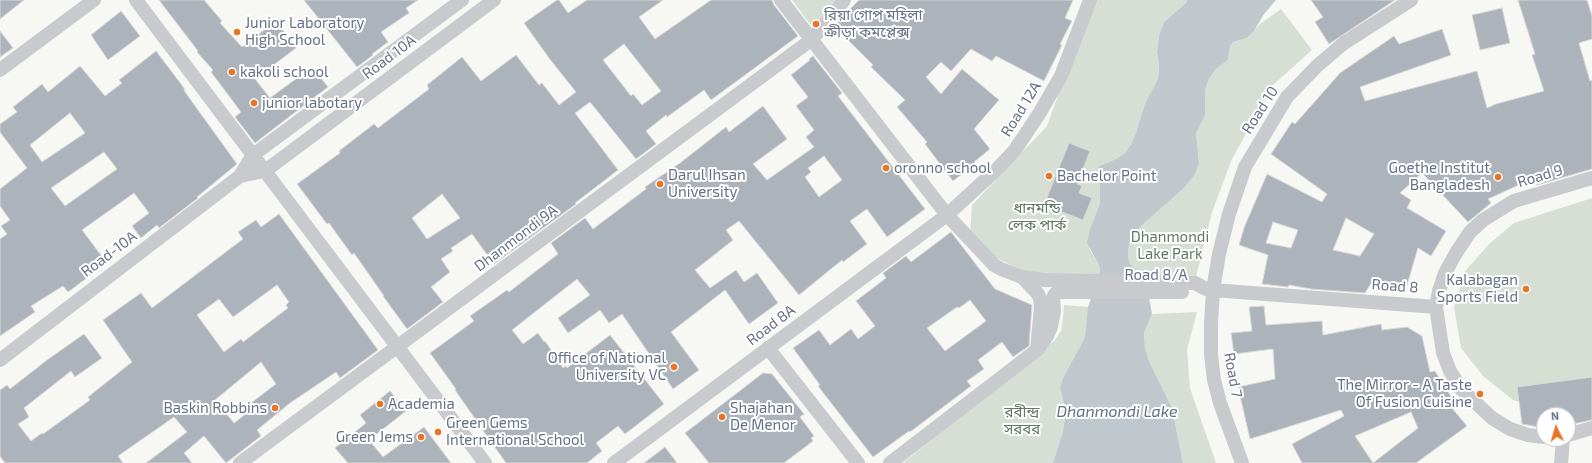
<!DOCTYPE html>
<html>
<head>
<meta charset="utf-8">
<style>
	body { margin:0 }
	#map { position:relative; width:1592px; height:463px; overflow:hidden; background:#f7f8f4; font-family:"Exo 2",sans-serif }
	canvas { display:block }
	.north { position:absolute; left:1536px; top:407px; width:40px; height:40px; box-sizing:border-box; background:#fff; border:1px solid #c2c7cf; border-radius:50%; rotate:355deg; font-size:11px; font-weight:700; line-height:16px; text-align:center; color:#667286 }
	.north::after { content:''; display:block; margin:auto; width:14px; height:18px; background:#e77525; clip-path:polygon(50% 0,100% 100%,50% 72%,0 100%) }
</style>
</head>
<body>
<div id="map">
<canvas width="1592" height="463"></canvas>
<div class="north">N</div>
</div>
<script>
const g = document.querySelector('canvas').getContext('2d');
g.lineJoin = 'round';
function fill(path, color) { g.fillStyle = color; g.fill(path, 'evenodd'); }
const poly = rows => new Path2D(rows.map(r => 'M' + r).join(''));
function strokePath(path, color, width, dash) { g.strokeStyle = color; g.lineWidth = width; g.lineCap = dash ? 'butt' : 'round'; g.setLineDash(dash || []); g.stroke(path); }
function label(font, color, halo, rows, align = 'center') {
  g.font = font + ' "Exo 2","Noto Sans Bengali",sans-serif'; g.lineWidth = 4; g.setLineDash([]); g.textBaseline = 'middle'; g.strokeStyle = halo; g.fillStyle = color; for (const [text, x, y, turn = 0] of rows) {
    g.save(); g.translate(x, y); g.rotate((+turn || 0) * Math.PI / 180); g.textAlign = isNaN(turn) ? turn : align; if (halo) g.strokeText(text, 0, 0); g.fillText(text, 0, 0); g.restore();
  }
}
fill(poly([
	[792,0,841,0,816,32],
	[1092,0,1187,0,1186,3,1164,22,1159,35,1157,52,1159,66,1158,79,1145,103,1136,133,1131,144,1125,153,1116,159,1099,166,1097,169,1100,187,1100,203,1090,229,1089,248,1099,265,1100,271,1098,279,1032,275,990,255,970,234,972,205,1047,126],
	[1281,9,1312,50,1273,85,1232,159,1212,212,1196,277,1141,276,1130,264,1128,256,1129,243,1139,228,1185,187,1196,173,1199,163,1196,133,1205,114,1205,90,1209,79,1216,69,1228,60,1230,46,1233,42,1247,38,1260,24],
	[1592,198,1592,409,1556,412,1513,400,1483,376,1461,348,1454,307,1465,271,1490,243,1514,223],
	[1064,305,1088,307,1088,325,1085,337,1063,378,1060,388,1066,411,1063,431,1053,463,903,463,1054,341,1061,331,1063,318],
	[1197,312,1187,350,1190,388,1216,463,1183,463,1172,408,1149,361,1145,348,1144,333,1152,314]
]), '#d7dfd5');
fill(poly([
	[1187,0,1276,0,1264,14,1254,31,1247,38,1233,42,1230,46,1228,60,1216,69,1209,79,1205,90,1205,115,1196,133,1199,163,1196,173,1185,187,1139,228,1129,243,1128,256,1130,264,1146,281,1152,314,1144,333,1145,348,1149,361,1172,408,1183,463,1053,463,1063,431,1066,411,1060,388,1063,378,1085,337,1088,307,1100,271,1099,265,1087,243,1090,229,1100,203,1100,187,1097,169,1099,166,1116,159,1125,153,1131,144,1136,133,1145,103,1158,79,1159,66,1157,52,1159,35,1164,22,1186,3]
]), '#c0c8cd');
const building = poly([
	[0,0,24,0,0,19,0,0],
	[159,0,204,0,222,21,220,23,242,47,276,21,296,48,255,79,270,98,312,67,328,87,255,143,235,117,241,112,211,72,213,70,197,52,198,51,159,0],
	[304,0,418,0,406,8,409,13,381,32,388,42,372,54,373,55,357,67,304,0],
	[557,0,559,0,568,13,587,0,663,0,639,17,655,39,711,0,772,0,774,5,798,36,711,100,704,90,667,117,666,115,646,131,656,144,636,159,590,102,575,113,618,170,575,203,576,204,494,264,472,234,451,248,453,251,441,259,450,272,431,287,443,302,407,329,383,296,384,296,354,253,352,255,329,223,327,224,297,184,340,153,339,151,374,124,378,128,429,89,427,85,462,57,481,81,516,55,539,85,542,83,559,105,576,92,549,58,524,23,557,0],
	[624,44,661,91,642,105,633,94,631,96,603,60,624,44],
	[442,194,460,218,427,239,412,218,442,194],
	[859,0,1073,0,1065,18,1072,21,1060,44,1062,45,1044,81,996,56,992,61,971,49,951,71,941,62,926,77,941,94,962,69,999,100,974,129,990,149,974,162,975,164,953,181,925,144,927,142,897,107,905,100,871,67,873,65,834,26,859,0],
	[1311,0,1395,0,1329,44,1315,22,1323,17,1311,0],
	[1518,0,1587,0,1592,16,1592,39,1579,43,1590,81,1592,80,1592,169,1537,185,1534,178,1488,199,1491,203,1468,222,1422,173,1400,193,1411,200,1407,208,1446,231,1431,256,1418,248,1407,285,1373,280,1365,293,1311,289,1289,285,1288,287,1262,284,1268,255,1239,245,1244,228,1267,174,1322,202,1327,194,1271,154,1292,122,1295,124,1340,73,1394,36,1399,44,1442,29,1451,55,1360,87,1365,101,1477,71,1487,108,1496,104,1544,91,1532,55,1535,54,1518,0],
	[1346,218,1374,234,1360,256,1333,250,1346,218],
	[1273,222,1298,230,1291,248,1266,243,1273,222],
	[1502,8,1510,43,1480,50,1472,15,1502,8],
	[121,11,140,36,108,60,91,35,121,11],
	[0,31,13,48,0,57,0,31],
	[156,51,184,88,185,92,237,164,197,197,198,198,159,228,157,225,141,238,132,226,149,213,134,193,82,230,107,263,68,292,63,286,31,306,35,312,0,336,0,239,7,234,1,226,10,220,0,206,0,189,27,168,0,132,0,124,17,112,13,107,42,84,48,92,80,66,105,96,122,83,119,80,156,51],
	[70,113,85,133,42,162,30,145,70,113],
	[104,152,117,169,65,206,51,188,104,152],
	[813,56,842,93,838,96,925,209,887,237,867,209,850,221,867,244,843,262,842,260,799,295,739,221,726,230,733,240,695,270,710,288,736,270,744,282,757,273,778,303,749,324,725,290,671,332,699,370,673,389,622,314,609,323,600,310,568,333,558,318,590,295,577,279,512,330,523,344,538,333,544,342,545,341,563,368,566,366,567,368,610,335,664,404,625,434,618,426,596,443,602,451,587,463,506,463,455,390,456,389,430,353,474,321,470,316,507,290,509,292,558,254,551,243,585,218,593,229,646,189,645,187,680,163,726,127,729,132,763,106,787,139,753,164,767,180,814,147,806,137,814,130,796,106,808,97,791,75,810,60,809,59,813,56],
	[824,156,842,180,819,197,805,177,811,172,808,168,824,156],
	[1069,143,1090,151,1077,184,1082,186,1079,193,1092,198,1083,220,1044,205,1069,143],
	[279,214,378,350,340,378,336,372,290,403,257,430,261,436,226,463,204,436,184,453,192,463,146,463,187,432,174,417,118,456,123,463,5,463,0,456,0,390,7,385,10,389,47,360,84,334,102,358,75,377,71,371,24,408,29,417,18,424,31,441,42,433,43,434,90,400,88,397,132,362,103,320,141,293,152,308,243,239,238,232,256,220,261,227,279,214],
	[277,285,289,302,286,305,288,308,243,342,241,339,224,352,197,315,219,299,233,317,277,285],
	[261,362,276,384,247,406,251,410,234,423,215,400,261,362],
	[951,232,995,289,1032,305,1029,346,1013,357,1002,342,978,360,984,369,967,381,971,386,910,432,909,431,873,457,818,386,820,385,793,348,819,330,830,345,851,329,858,339,875,326,856,301,886,278,883,273,906,256,911,262,951,232],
	[970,300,986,321,945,351,927,328,957,307,959,308,970,300],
	[1264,306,1266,325,1322,321,1323,335,1381,324,1382,330,1407,327,1422,336,1430,372,1435,371,1452,398,1446,401,1467,426,1416,463,1302,463,1292,444,1344,416,1341,410,1250,439,1238,387,1275,379,1273,349,1234,354,1231,333,1252,331,1249,307,1264,306],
	[1411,412,1418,428,1373,463,1355,436,1411,412],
	[763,373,772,374,804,414,800,417,814,436,811,438,813,441,784,463,709,463,685,433,763,373],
	[1592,377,1592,420,1568,425,1568,415,1544,415,1544,428,1522,424,1517,387,1592,377],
	[390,391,406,411,369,440,383,457,424,427,451,463,348,463,335,448,366,423,360,415,390,391],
	[665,447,677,463,644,463,665,447]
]);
fill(building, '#adb3bb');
strokePath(building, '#d9d9d7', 1);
strokePath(poly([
	[136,0,485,463],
	[781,0,947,215,994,265,1001,269,1022,277,1044,280,1195,283,1206,289,1213,290,1436,307],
	[0,70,94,0],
	[240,176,265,171,494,0],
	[1022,277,1038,294,1040,299,1041,307,1037,350],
	[768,348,858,463],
	[0,360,240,176,253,155,462,0],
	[1568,435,1592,428],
	[1544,437,1528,435,1510,429,1492,418,1462,390,1450,371,1443,353,1436,307,1439,291,1445,273,1456,253,1470,232,1483,220,1514,201,1592,178],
	[240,463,811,40,835,13,844,0],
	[614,463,947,215,996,170,1015,150,1039,114,1061,76,1090,0],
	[890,463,1037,350,1047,336,1051,327,1054,311,1053,298,1055,294,1058,292,1182,292],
	[1242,463,1220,403,1214,380,1211,355,1211,323,1213,290,1219,254,1229,214,1245,167,1287,97,1317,66,1344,43,1411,0],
	[1561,463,1563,439]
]), '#c8cace', 14);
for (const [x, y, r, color] of [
	[816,24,4,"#e77525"],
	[237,32,4,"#e77525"],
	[232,72,4,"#e77525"],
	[254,103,4,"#e77525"],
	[886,168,4,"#e77525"],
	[1049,176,4,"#e77525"],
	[1498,177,4,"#e77525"],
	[660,184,4,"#e77525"],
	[1526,289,4,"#e77525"],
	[674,367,4,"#e77525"],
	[1480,394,4,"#e77525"],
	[380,404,4,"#e77525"],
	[275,408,4,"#e77525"],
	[722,417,4,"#e77525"],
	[438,432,4,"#e77525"],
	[421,437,4,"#e77525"]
]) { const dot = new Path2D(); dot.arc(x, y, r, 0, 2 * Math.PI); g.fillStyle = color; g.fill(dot); strokePath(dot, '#fff', 1.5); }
label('15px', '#667286', '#fff', [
	["রিয়া গোপ মহিলা",824,15],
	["ক্রীড়া কমপ্লেক্স",824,32],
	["Junior Laboratory",245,23],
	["High School",245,40],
	["kakoli school",240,72],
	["junior labotary",262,103],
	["oronno school",894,168],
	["Goethe Institut",1490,168,"right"],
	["Bangladesh",1490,185,"right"],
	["Darul Ihsan",668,175],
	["University",668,192],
	["Bachelor Point",1057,176],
	["Kalabagan",1518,280,"right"],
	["Sports Field",1518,297,"right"],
	["Office of National",666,358,"right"],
	["University VC",666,375,"right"],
	["The Mirror - A Taste",1472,385,"right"],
	["Of Fusion Cuisine",1472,402,"right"],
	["Academia",388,404],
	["Baskin Robbins",267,408,"right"],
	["Shajahan",730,408],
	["De Menor",730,425],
	["Green Gems",446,423],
	["International School",446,440],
	["Green Jems",413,437,"right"]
], 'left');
label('15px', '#667286', '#fff', [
	["Road 10A",389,57,-37],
	["Road 12A",1021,109,-58],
	["Road 10",1260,110,-57],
	["Road 9",1540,176,-17],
	["Dhanmondi 9A",516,238,-37],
	["Road-10A",109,254,-37],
	["Road 8/A",1156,275],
	["Road 8",1395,286,4],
	["Road 8A",771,325,-37],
	["Road 7",1233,375,80]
]);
label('15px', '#617861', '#fff', [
	["ধানমন্ডি",1037,208],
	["লেক পার্ক",1037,225],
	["Dhanmondi",1170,237],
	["Lake Park",1170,254],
	["রবীন্দ্র",1022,412],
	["সরবর",1022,429]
]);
label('italic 16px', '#627382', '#fff', [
	["Dhanmondi Lake",1117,412]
]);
</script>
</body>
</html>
